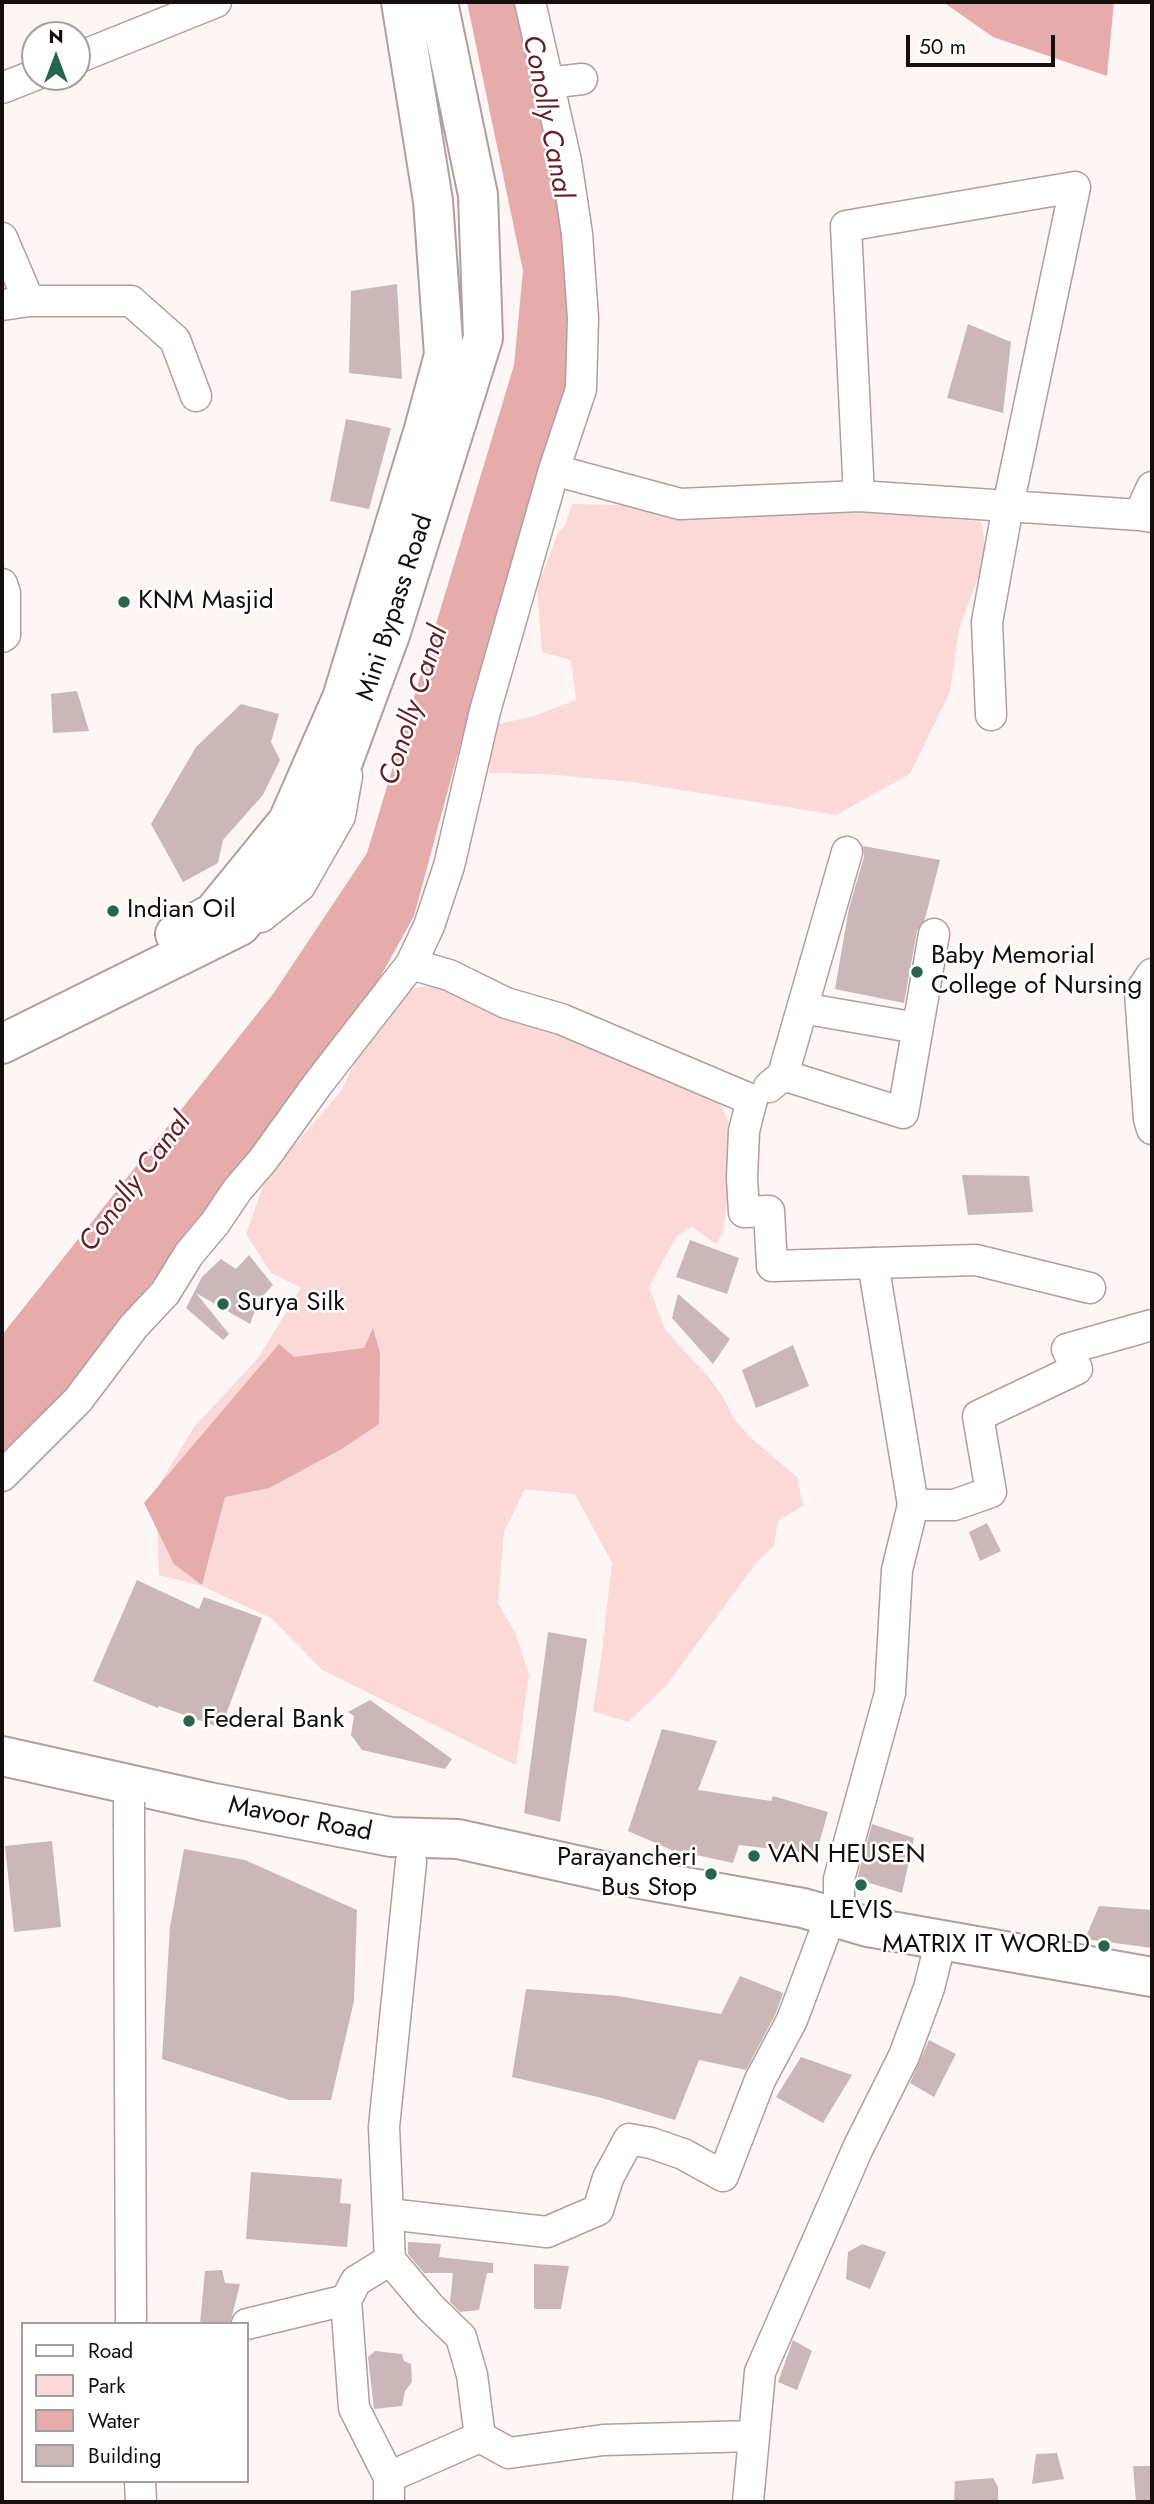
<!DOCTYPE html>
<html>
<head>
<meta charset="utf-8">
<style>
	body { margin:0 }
	#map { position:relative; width:1154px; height:2504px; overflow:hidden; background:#fef5f5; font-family:Jost,sans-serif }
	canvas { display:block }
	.frame { position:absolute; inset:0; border:4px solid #140e0e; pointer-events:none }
	.legend { position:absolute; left:21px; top:2322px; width:228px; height:161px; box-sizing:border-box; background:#fff; border:2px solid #a19f9f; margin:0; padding:9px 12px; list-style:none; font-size:21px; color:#140e0e }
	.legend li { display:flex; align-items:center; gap:14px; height:35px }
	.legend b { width:35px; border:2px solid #a19f9f }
	.north { position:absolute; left:21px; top:21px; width:70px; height:70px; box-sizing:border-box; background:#fff; border:2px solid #a19f9f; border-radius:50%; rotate:0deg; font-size:19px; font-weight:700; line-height:28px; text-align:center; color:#140e0e }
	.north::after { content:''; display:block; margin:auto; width:24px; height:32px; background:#276551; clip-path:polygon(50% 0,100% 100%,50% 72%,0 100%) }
	.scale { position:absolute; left:906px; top:35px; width:149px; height:32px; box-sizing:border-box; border:4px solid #140e0e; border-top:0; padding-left:9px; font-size:21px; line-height:24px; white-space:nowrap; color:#140e0e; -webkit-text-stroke:5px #fff; paint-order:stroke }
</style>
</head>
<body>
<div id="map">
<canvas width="1154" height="2504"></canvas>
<div class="frame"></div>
<ul class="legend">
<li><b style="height:9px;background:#fff"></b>Road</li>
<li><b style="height:19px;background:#fbd9d8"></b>Park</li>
<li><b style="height:19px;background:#e6abab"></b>Water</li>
<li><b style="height:19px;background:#cbb7b7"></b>Building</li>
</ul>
<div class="north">N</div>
<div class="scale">50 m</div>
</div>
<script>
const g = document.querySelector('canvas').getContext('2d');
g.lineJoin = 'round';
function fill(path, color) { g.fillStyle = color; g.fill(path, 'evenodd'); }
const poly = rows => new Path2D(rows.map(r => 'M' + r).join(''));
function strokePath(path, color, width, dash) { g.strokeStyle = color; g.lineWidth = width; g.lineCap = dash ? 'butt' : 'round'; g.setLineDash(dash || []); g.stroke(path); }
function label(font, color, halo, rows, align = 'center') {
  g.font = font + ' Jost,sans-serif'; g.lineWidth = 5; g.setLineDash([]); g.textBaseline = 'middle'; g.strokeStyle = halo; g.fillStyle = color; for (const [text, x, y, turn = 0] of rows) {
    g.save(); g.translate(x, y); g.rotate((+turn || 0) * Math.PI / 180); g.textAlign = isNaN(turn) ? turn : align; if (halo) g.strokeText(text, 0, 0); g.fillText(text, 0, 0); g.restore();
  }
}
fill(poly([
	[572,504,877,510,982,522,986,555,959,630,950,692,910,774,836,815,632,782,546,774,489,773,494,725,534,716,576,700,571,660,542,652,537,588,558,533,565,525],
	[431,985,469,1001,564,1034,717,1098,728,1120,734,1146,723,1232,716,1244,692,1227,677,1236,649,1287,665,1330,707,1375,721,1394,735,1420,749,1436,797,1477,803,1506,778,1521,774,1546,756,1563,666,1686,628,1722,593,1711,601,1659,612,1563,575,1494,525,1489,504,1532,498,1603,516,1634,529,1675,516,1765,322,1670,271,1618,202,1586,159,1575,156,1490,194,1427,258,1358,301,1288,271,1273,246,1234,266,1178,341,1091,364,1043,401,991]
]), '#fbd9d8');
fill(poly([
	[467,2,517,2,552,151,568,268,568,380,458,753,414,916,372,992,78,1380,2,1457,2,1335,273,994,367,853,514,365,523,271],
	[943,2,1114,2,1107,76,993,37],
	[373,1328,380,1353,379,1424,340,1450,269,1488,225,1497,202,1585,174,1564,144,1503,279,1344,294,1357,364,1348]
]), '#e6abab');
fill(poly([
	[397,284,402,379,349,373,351,291],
	[968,324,1011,342,1003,413,947,398],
	[346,419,391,428,369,509,330,501],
	[77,691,89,731,53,733,51,694],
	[241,704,279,714,271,742,280,760,263,795,223,840,218,863,183,882,151,824,196,747],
	[863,846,940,860,925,919,917,931,904,1003,835,989,849,908,864,857],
	[962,1175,1029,1176,1033,1212,968,1215],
	[690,1240,739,1258,727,1294,676,1277],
	[249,1255,273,1285,259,1300,250,1324,196,1293,229,1334,223,1340,186,1308,202,1277,221,1259,236,1269],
	[678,1294,730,1339,713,1364,672,1318],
	[793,1345,809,1386,756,1408,742,1370],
	[987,1523,1001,1551,980,1561,969,1532],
	[137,1580,199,1609,204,1597,262,1618,221,1728,159,1706,158,1708,93,1681],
	[548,1632,587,1639,560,1822,524,1813],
	[370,1700,452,1759,445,1769,362,1750,351,1735,354,1716,348,1712],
	[662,1729,717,1741,698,1790,771,1801,773,1796,828,1812,816,1854,739,1845,733,1863,674,1850,674,1851,628,1831],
	[872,1824,914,1838,902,1893,857,1879],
	[52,1841,61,1927,14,1932,5,1846],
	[184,1849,245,1860,357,1910,354,2001,331,2100,289,2100,162,2059,170,1927],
	[1099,1906,1152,1910,1152,1948,1085,1939],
	[740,1976,783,1993,776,2013,746,2070,699,2060,675,2120,598,2097,512,2077,526,1989,618,1996,721,2014],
	[929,2040,956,2054,934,2097,910,2083],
	[801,2057,852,2075,823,2123,776,2097],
	[251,2172,342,2179,340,2203,351,2204,347,2247,246,2239],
	[408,2242,441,2244,439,2257,493,2263,493,2273,487,2273,479,2310,460,2312,450,2302,453,2273,424,2273,408,2254],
	[862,2244,886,2252,870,2289,846,2279,848,2252],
	[534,2264,569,2266,561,2309,534,2309],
	[222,2270,225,2283,240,2284,230,2324,200,2324,205,2271],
	[793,2340,812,2351,797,2390,778,2382],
	[375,2351,402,2354,404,2361,411,2364,412,2382,405,2391,402,2406,374,2409,368,2357],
	[1057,2453,1064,2479,1032,2484,1036,2454],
	[1133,2466,1152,2466,1152,2502,1136,2502],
	[993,2478,998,2487,998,2502,954,2502,955,2481]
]), '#cbb7b7');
const minor = poly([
	[77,58,216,2],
	[548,83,582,79],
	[2,88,35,75],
	[2,238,29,301],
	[2,305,29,301,131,301,175,340,196,396],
	[554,470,680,504,859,496],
	[1152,487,1139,515,1152,517],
	[2,584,5,593,5,635,2,637],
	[991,715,987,622,1008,506,1075,187,846,226,859,496,1008,506,1139,515],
	[261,917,300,886,340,816,347,776],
	[411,964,429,926,449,866,485,711,554,470,581,389,583,318,577,234,566,161,530,2],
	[1152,974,1140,992,1149,1119,1152,1129],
	[802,1008,917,1028],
	[783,1075,903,1113,934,934],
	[769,1087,783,1075,847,852],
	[2,1476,78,1400,134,1326,165,1293,189,1254,215,1223,238,1189,263,1160,317,1085,411,964,449,975,506,1003,561,1019,752,1100,744,1131,742,1178,744,1212,769,1211,772,1266,976,1260,1090,1288],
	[913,1505,954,1505,991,1492,978,1416,1077,1369,1067,1349,1152,1325],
	[129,1826,131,2324],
	[411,1862,384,2127,390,2260,430,2307,461,2337,472,2375,480,2437],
	[839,1919,839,1879,890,1693,897,1570,913,1505,873,1263],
	[388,2214,547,2232,598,2210,608,2178,629,2139,651,2143,683,2154,723,2176,760,2080,792,2020,823,1937],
	[247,2324,346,2300],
	[480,2437,509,2453,603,2440,754,2436],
	[389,2477,480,2437],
	[140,2481,141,2502],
	[389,2502,389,2477,354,2408,346,2300,356,2281,390,2260],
	[748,2502,760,2372,858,2148,904,2056,929,1988,941,1940]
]);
const major = poly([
	[175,934,213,913,288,821,342,698,424,429,444,355,433,201,401,2],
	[2,1044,240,926,286,870,333,789,390,635,483,338,478,195,438,2],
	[2,1756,209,1802,391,1837,458,1839,635,1878,803,1908,868,1927,1152,1977]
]);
strokePath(minor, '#b19e9e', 33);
strokePath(major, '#b19e9e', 42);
strokePath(minor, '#fff', 30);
strokePath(major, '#fff', 38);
const minorBridge = poly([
	[129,1802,129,1826]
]);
strokePath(minorBridge, '#b19e9e', 33, []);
strokePath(minorBridge, '#fff', 30);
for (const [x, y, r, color] of [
	[124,602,7,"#276551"],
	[113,911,7,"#276551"],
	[917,972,7,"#276551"],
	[223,1304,7,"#276551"],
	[189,1721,7,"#276551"],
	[754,1856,7,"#276551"],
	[711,1874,7,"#276551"],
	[861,1885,7,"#276551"],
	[1104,1946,7,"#276551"]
]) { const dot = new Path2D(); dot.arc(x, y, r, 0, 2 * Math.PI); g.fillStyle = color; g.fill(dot); strokePath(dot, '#fff', 2.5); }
label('26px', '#140e0e', '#fff', [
	["KNM Masjid",138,602],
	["Indian Oil",127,911],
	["Baby Memorial",931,957],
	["College of Nursing",931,987],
	["Surya Silk",237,1304],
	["Federal Bank",203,1721],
	["VAN HEUSEN",768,1856],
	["Parayancheri",697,1859,"right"],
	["Bus Stop",697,1889,"right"],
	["LEVIS",861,1912,"center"],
	["MATRIX IT WORLD",1090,1946,"right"]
], 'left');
label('26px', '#140e0e', '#fff', [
	["Mini Bypass Road",396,608,-72],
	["Mavoor Road",300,1820,11]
]);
label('italic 28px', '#641f25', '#fff', [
	["Conolly Canal",546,117,79],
	["Conolly Canal",415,706,-72],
	["Conolly Canal",136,1183,-53]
]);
</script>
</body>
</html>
